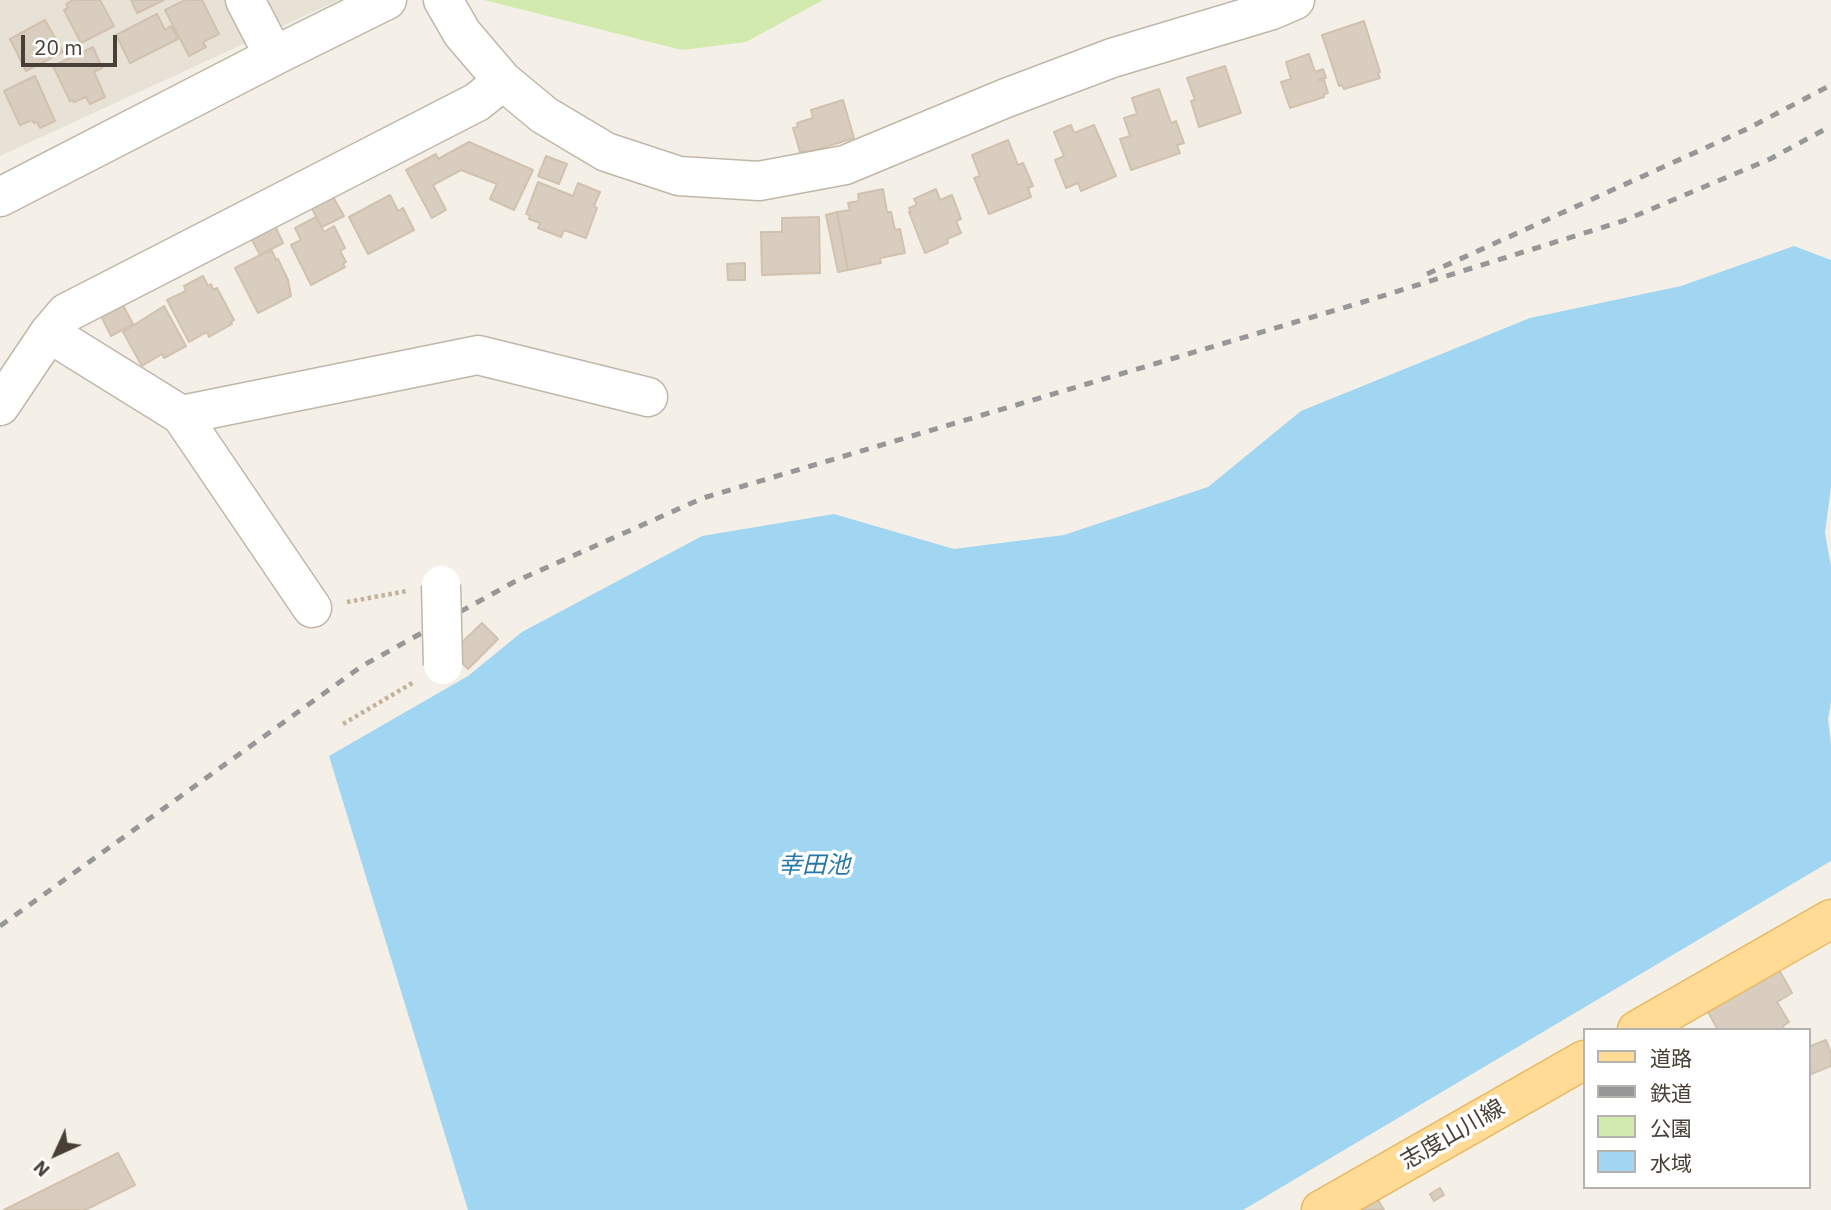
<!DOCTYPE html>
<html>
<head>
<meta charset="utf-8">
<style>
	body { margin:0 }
	#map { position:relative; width:1831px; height:1210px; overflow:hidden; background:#f4efe7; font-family:"IBM Plex Sans","Noto Sans JP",sans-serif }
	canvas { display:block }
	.legend { position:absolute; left:1583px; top:1028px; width:228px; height:161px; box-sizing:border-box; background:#fff; border:2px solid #b6b3af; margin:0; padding:9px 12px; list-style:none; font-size:21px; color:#484036 }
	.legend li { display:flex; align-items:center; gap:14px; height:35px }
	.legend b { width:35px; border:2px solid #b6b3af }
	.north { position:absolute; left:21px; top:1119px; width:70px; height:70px; -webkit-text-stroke:5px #fff; paint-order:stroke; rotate:225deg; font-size:19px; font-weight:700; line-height:28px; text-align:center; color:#484036 }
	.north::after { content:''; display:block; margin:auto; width:24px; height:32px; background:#484036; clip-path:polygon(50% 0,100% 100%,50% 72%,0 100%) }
	.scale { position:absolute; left:21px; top:35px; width:96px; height:32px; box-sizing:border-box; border:4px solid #484036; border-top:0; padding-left:9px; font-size:21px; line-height:24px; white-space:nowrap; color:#484036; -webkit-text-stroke:5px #fff; paint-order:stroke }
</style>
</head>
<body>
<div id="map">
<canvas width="1831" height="1210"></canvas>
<ul class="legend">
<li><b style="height:9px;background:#ffdb95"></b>道路</li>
<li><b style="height:9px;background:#979797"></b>鉄道</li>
<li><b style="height:19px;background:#d2eaae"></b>公園</li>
<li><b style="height:19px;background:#a1d6f3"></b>水域</li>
</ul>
<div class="north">N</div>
<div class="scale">20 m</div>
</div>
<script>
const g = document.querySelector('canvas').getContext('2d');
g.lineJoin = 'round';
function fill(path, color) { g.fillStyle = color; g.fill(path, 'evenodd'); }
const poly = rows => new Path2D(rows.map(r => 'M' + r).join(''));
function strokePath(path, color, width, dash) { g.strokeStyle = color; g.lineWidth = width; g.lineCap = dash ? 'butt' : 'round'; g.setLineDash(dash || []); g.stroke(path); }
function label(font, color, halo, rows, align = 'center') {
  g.font = font + ' "IBM Plex Sans","Noto Sans JP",sans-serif'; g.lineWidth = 7; g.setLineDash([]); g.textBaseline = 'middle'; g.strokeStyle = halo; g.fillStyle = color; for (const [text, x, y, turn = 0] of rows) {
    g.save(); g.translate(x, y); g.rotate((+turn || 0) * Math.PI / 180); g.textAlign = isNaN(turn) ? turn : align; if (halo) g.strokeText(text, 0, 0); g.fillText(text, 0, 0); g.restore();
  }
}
fill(poly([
	[0,0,339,0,0,156]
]), '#e8e1d5');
fill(poly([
	[484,0,823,0,746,42,682,50]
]), '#d2eaae');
fill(poly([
	[1794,246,1831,260,1831,487,1825,533,1831,566,1831,702,1828,719,1831,745,1831,861,1243,1210,468,1210,329,756,468,676,522,632,702,536,834,514,954,549,1064,535,1208,487,1301,411,1530,318,1681,286]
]), '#a1d6f3');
const building = poly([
	[73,0,100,0,114,26,81,43,64,10,68,8,66,4,73,0],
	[131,0,164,0,137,13,131,0],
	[185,0,202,0,219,34,203,42,206,47,189,56,165,10,185,0],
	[157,14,165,30,171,26,178,39,130,63,116,35,157,14],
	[45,20,63,52,26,71,10,39,45,20],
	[1364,21,1380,72,1378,73,1380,78,1344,89,1342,85,1339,86,1322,35,1364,21],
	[93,47,102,68,94,72,105,97,90,104,86,97,74,102,73,100,70,101,53,66,93,47],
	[1309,54,1315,72,1323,69,1326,78,1318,80,1324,80,1328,93,1324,94,1324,97,1290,108,1281,82,1291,79,1286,62,1309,54],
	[1225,66,1241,113,1199,127,1191,101,1195,100,1187,78,1225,66],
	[35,76,55,121,40,128,37,122,34,123,32,120,20,125,4,91,35,76],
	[1159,89,1171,123,1176,121,1184,143,1177,145,1180,153,1131,170,1120,139,1130,136,1124,118,1137,114,1132,98,1159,89],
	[843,100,854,138,806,153,805,151,800,152,793,128,798,127,797,123,813,118,811,110,843,100],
	[1071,125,1074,133,1094,125,1116,176,1081,191,1078,183,1066,188,1055,160,1064,156,1054,132,1071,125],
	[1008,140,1018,165,1023,163,1033,186,1028,188,1031,197,989,214,974,178,980,176,972,155,1008,140],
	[469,142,533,170,514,210,490,199,497,184,461,170,433,185,446,210,432,218,406,170,436,154,438,159,469,142],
	[546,156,567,164,559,184,538,176,546,156],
	[538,182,573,196,578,183,600,192,594,206,597,208,586,238,564,230,561,237,538,228,540,223,529,219,530,215,526,214,538,182],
	[883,189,887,212,891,212,895,230,900,229,905,253,880,258,881,263,848,270,837,212,850,210,848,203,859,201,858,194,883,189],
	[936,189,940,200,952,195,961,219,956,221,961,233,947,239,948,243,925,253,909,212,911,212,909,208,917,205,914,199,936,189],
	[332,195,344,216,322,227,311,207,332,195],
	[390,195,398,211,403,208,414,230,368,254,349,217,390,195],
	[837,212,848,270,838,272,826,215,837,212],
	[316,217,324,232,334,226,345,248,340,251,346,262,343,264,345,267,311,285,291,245,301,240,295,228,316,217],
	[819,217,820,273,762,275,761,232,782,232,782,218,819,217],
	[275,226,283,243,260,255,251,238,275,226],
	[268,251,269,253,272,251,276,260,278,259,288,280,291,296,258,313,235,268,268,251],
	[745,263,745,280,728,280,727,264,745,263],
	[203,276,208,286,211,284,213,290,217,288,234,320,231,322,232,324,209,337,207,332,189,342,167,300,186,291,184,286,203,276],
	[123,305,133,324,111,336,101,316,123,305],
	[164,306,186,346,164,358,162,354,142,366,123,332,164,306],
	[482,623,498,639,468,669,452,652,482,623],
	[1778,968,1792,993,1777,1002,1789,1022,1783,1026,1784,1030,1718,1030,1708,1012,1723,1003,1722,1001,1778,968],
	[1826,1040,1831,1053,1831,1066,1811,1074,1808,1065,1808,1047,1826,1040],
	[118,1153,135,1185,85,1210,4,1210,118,1153],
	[1440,1188,1444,1195,1434,1201,1430,1194,1440,1188],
	[1378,1200,1384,1210,1361,1210,1378,1200]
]);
fill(building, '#d9cdbf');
strokePath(building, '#d1c2af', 2);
const minor = poly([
	[245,0,274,56,387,0],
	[443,0,462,33,503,81,544,115,606,152,679,176,759,181,845,165,1006,98,1112,58,1272,10,1295,0],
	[0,197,274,56],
	[49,333,181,415,478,355,648,397],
	[0,406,49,333,66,313,477,102,503,81],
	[181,415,312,608]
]);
const major = poly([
	[1637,1030,1831,919],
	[1321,1210,1584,1060]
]);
strokePath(minor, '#c0b7a9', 41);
strokePath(major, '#e8b861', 41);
strokePath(poly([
	[347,602,407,591],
	[343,724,414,682]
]), '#c2b29a', 4.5, [3.5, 3.5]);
strokePath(minor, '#fff', 38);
strokePath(major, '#ffdb95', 38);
strokePath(poly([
	[1427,274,1747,129,1831,85],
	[0,926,362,666,514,582,703,498,1363,302,1623,221,1770,159,1831,126]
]), '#979797', 5, [9, 9]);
const minorBridge = poly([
	[441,585,443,665]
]);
strokePath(minorBridge, '#c0b7a9', 41, []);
strokePath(minorBridge, '#fff', 38);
label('23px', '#484036', '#fff', [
	["志度山川線",1453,1135,-30]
]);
label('italic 24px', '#2878a7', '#fff', [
	["幸田池",814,866]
]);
</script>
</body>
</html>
